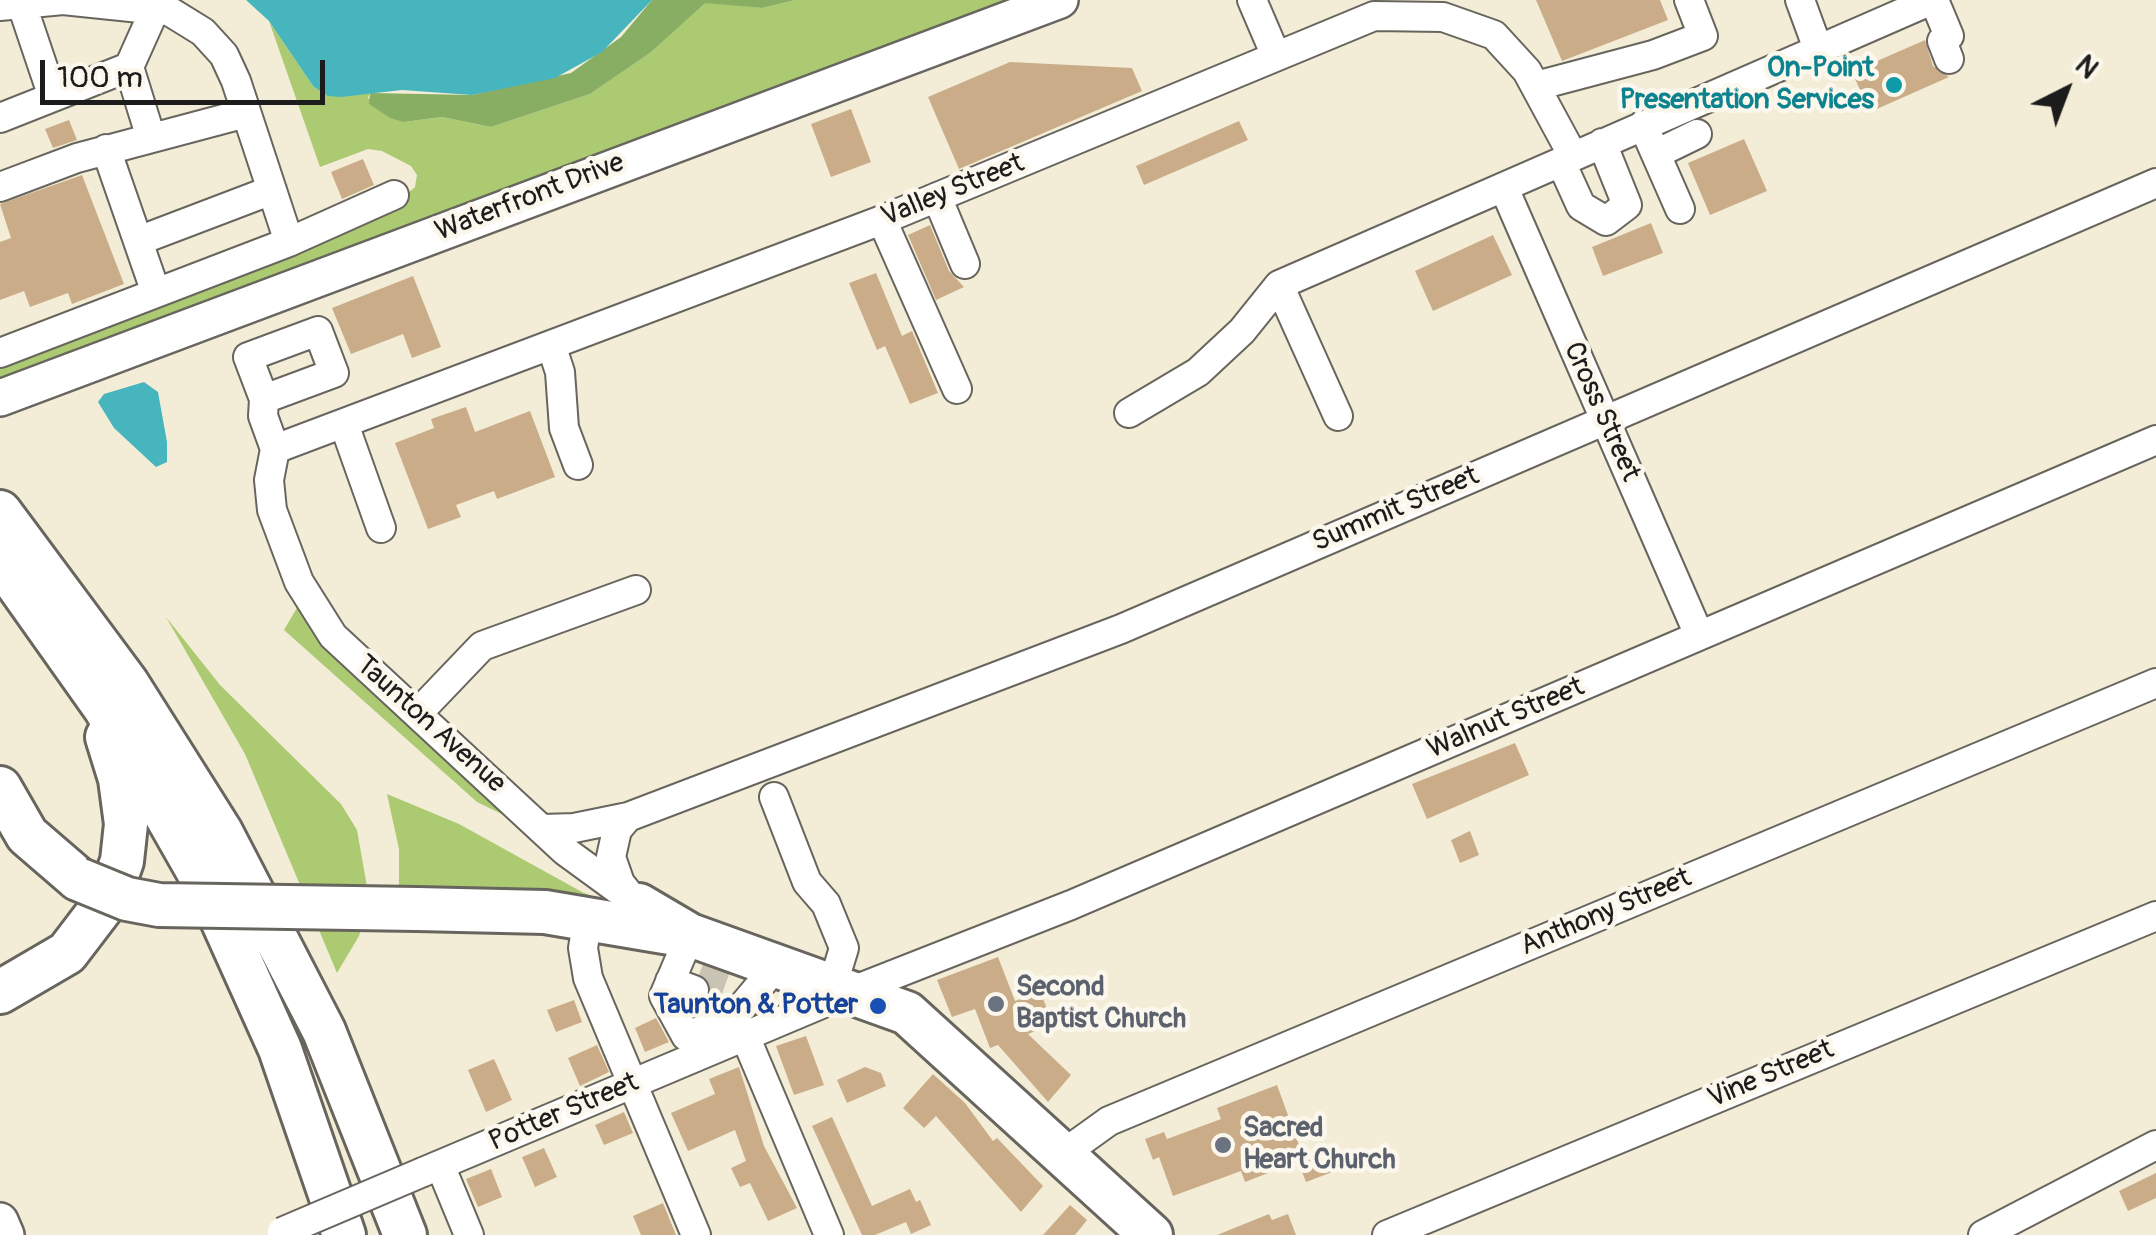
<!DOCTYPE html>
<html>
<head>
<meta charset="utf-8">
<style>
	body { margin:0 }
	#map { position:relative; width:2156px; height:1235px; overflow:hidden; background:#f3edd7; font-family:Pangolin,sans-serif }
	canvas { display:block }
	.north { position:absolute; left:2016px; top:40px; width:100px; height:100px; -webkit-text-stroke:8px #fbf7ec; paint-order:stroke; rotate:42deg; font-size:28px; font-weight:700; line-height:40px; text-align:center; color:#1c1c1c }
	.north::after { content:''; display:block; margin:auto; width:35px; height:45px; background:#1c1c1c; clip-path:polygon(50% 0,100% 100%,50% 72%,0 100%) }
	.scale { position:absolute; left:40px; top:60px; width:285px; height:45px; box-sizing:border-box; border:5px solid #1c1c1c; border-top:0; padding-left:12px; font-size:30px; line-height:35px; white-space:nowrap; color:#1c1c1c; -webkit-text-stroke:8px #fbf7ec; paint-order:stroke }
</style>
</head>
<body>
<div id="map">
<canvas width="2156" height="1235"></canvas>
<div class="north">N</div>
<div class="scale">100 m</div>
</div>
<script>
const g = document.querySelector('canvas').getContext('2d');
g.lineJoin = 'round';
function fill(path, color) { g.fillStyle = color; g.fill(path, 'evenodd'); }
const poly = rows => new Path2D(rows.map(r => 'M' + r).join(''));
function strokePath(path, color, width, dash) { g.strokeStyle = color; g.lineWidth = width; g.lineCap = dash ? 'butt' : 'round'; g.setLineDash(dash || []); g.stroke(path); }
function label(font, color, halo, rows, align = 'center') {
  g.font = font + ' Pangolin,sans-serif'; g.lineWidth = 9; g.setLineDash([]); g.textBaseline = 'middle'; g.strokeStyle = halo; g.fillStyle = color; for (const [text, x, y, turn = 0] of rows) {
    g.save(); g.translate(x, y); g.rotate((+turn || 0) * Math.PI / 180); g.textAlign = isNaN(turn) ? turn : align; if (halo) g.strokeText(text, 0, 0); g.fillText(text, 0, 0); g.restore();
  }
}
fill(poly([
	[795,0,1007,0,0,380,0,364,393,206,415,187,417,175,411,166,382,151,368,149,320,167,269,21,313,86,356,95,370,93,368,98,404,122,442,117,491,127,590,94,650,53,705,2,762,8],
	[298,606,310,624,512,819,477,802,284,630],
	[166,617,220,685,341,804,357,830,369,898,359,936,337,973,245,754],
	[387,794,459,824,582,892,615,905,399,894,399,849]
]), '#abca72');
fill(poly([
	[652,0,795,0,762,8,705,3,650,53,590,94,491,127,442,117,404,122,390,118,369,104,370,93,472,95,571,73,621,37]
]), '#88ae64');
fill(poly([
	[246,0,652,0,602,52,555,78,472,95,402,90,341,97,328,96,313,86,269,21],
	[144,382,158,392,167,442,167,462,156,467,114,428,98,402,104,394]
]), '#46b5be');
fill(poly([
	[1536,0,1660,0,1668,20,1562,61],
	[1925,40,1933,66,1949,77,1870,112,1852,72],
	[1010,62,1132,68,1142,91,959,169,928,97],
	[851,109,871,162,831,177,811,124],
	[69,120,77,140,53,148,45,129],
	[1239,121,1248,140,1144,185,1136,166],
	[1744,139,1767,191,1710,215,1688,163],
	[363,159,374,185,342,199,331,172],
	[82,175,124,284,72,304,68,293,30,307,24,291,0,300,0,242,11,238,0,204],
	[1651,223,1663,253,1603,276,1592,247],
	[930,225,949,271,964,287,936,300,908,235],
	[1493,235,1512,275,1433,311,1415,271],
	[876,273,902,336,912,331,938,393,910,404,885,346,877,350,849,283],
	[413,276,441,347,412,358,403,334,351,354,332,308],
	[466,407,475,432,530,411,555,477,497,499,494,491,456,505,461,517,428,529,395,443,434,428,431,419],
	[1515,743,1529,775,1427,819,1412,784],
	[1470,831,1479,855,1460,863,1451,840],
	[998,957,1015,1001,1040,991,1053,1024,1028,1034,1071,1075,1048,1102,998,1045,990,1048,975,1009,952,1017,937,980],
	[574,1000,582,1022,556,1032,547,1010],
	[656,1018,669,1042,645,1052,635,1028],
	[806,1036,824,1085,794,1095,776,1046],
	[597,1045,609,1072,580,1086,568,1058],
	[494,1059,512,1100,486,1112,468,1070],
	[739,1067,764,1146,797,1208,768,1221,750,1183,740,1187,731,1168,746,1161,735,1130,688,1151,671,1113,715,1094,709,1079],
	[865,1067,881,1073,886,1086,847,1103,837,1080],
	[933,1074,965,1103,993,1141,997,1138,1043,1186,1021,1212,936,1116,924,1128,903,1108],
	[1277,1085,1304,1159,1245,1182,1241,1171,1173,1196,1159,1157,1153,1160,1145,1139,1164,1132,1167,1139,1221,1119,1217,1108],
	[624,1112,633,1133,604,1145,595,1125],
	[832,1117,872,1206,910,1189,916,1202,920,1200,931,1225,911,1234,906,1222,875,1235,862,1235,812,1126],
	[544,1148,557,1177,535,1187,522,1157],
	[1328,1153,1335,1171,1306,1182,1299,1164],
	[491,1169,502,1197,478,1207,466,1179],
	[2156,1173,2156,1198,2128,1211,2119,1191],
	[663,1203,676,1235,641,1235,633,1216],
	[1070,1205,1087,1220,1075,1235,1043,1235],
	[1269,1214,1272,1220,1288,1214,1296,1235,1217,1235]
]), '#caad88');
strokePath(poly([
	[699,975,732,987],
	[688,1005,721,1017]
]), '#c8c3b2', 28, [28, 14]);
const minor = poly([
	[1252,0,1276,56],
	[1800,0,1818,49],
	[1934,0,1949,36,1942,41,1949,59],
	[21,2,52,94],
	[0,6,63,0,169,11,203,32,224,55,236,81,289,242],
	[1536,86,1653,55,1703,36,1689,0],
	[0,118,129,67],
	[1643,125,1680,209],
	[151,138,129,67,155,9],
	[106,149,156,293],
	[1656,154,1697,134],
	[1561,162,1581,206,1606,221,1627,205,1602,143],
	[0,187,77,158,246,113],
	[1504,188,1699,635],
	[937,197,965,264],
	[882,220,957,389],
	[138,241,272,190],
	[1279,285,1338,416],
	[551,345,560,372,564,428,578,465],
	[0,353,289,242,394,195],
	[264,399,248,357,318,331,334,373,264,399,263,416,275,449],
	[1129,413,1198,372,1242,331,1279,285,1932,0],
	[344,424,381,528],
	[275,449,882,220,1374,16,1443,17,1494,35,1527,71,1573,156],
	[275,449,269,480,272,510,299,582,333,636,565,851,639,905],
	[417,714,482,646,636,590],
	[774,797,807,882,826,904,844,948,833,984],
	[628,817,617,830,611,857,620,883,631,897],
	[543,829,574,828,628,817,1121,629,2156,183],
	[588,917,583,948,588,978,696,1235],
	[690,935,664,996,686,1036,731,1020,777,965],
	[670,981,694,990],
	[745,1036,829,1235],
	[1063,1154,1109,1121,2156,683],
	[440,1165,469,1235],
	[423,1172,852,991,1071,905,2156,440],
	[1387,1235,2156,916],
	[1983,1235,2156,1145]
]);
const major = poly([
	[0,398,1060,0],
	[0,1221,6,1235]
]);
const highway = poly([
	[0,512,127,683,221,832,324,1031,405,1235],
	[0,560,105,708,208,889,280,1049,344,1235],
	[0,788,27,835,78,879],
	[639,905,690,935,907,1013,1151,1235],
	[417,909,545,912,670,933],
	[0,992,67,953,109,898,122,861,126,824,120,779,107,737]
]);
strokePath(minor, '#67655d', 32);
strokePath(major, '#67655d', 40);
strokePath(highway, '#67655d', 48);
strokePath(minor, '#fff', 28);
strokePath(major, '#fff', 35);
strokePath(highway, '#fff', 42);
const minorBridge = poly([
	[282,1232,423,1172]
]);
const highwayBridge = poly([
	[78,879,127,899,159,905,417,909]
]);
strokePath(minorBridge, '#67655d', 32, []);
strokePath(highwayBridge, '#67655d', 48, []);
strokePath(minorBridge, '#fff', 28);
strokePath(highwayBridge, '#fff', 42);
for (const [x, y, r, color] of [
	[1894,85,10,"#0f9aa8"],
	[996,1004,10,"#6b7280"],
	[878,1006,10,"#1a4fb4"],
	[1223,1145,10,"#6b7280"]
]) { const dot = new Path2D(); dot.arc(x, y, r, 0, 2 * Math.PI); g.fillStyle = color; g.fill(dot); strokePath(dot, '#fbf7ec', 4); }
label('bold 28px', '#0d838f', '#fbf7ec', [
	["On-Point",1874,69],
	["Presentation Services",1874,101]
], 'right');
label('28px', '#1c1c1c', '#fbf7ec', [
	["Valley Street",953,191,-22],
	["Waterfront Drive",530,198,-21],
	["Cross Street",1601,412,66],
	["Summit Street",1396,510,-23],
	["Walnut Street",1506,719,-23],
	["Taunton Avenue",430,725,42],
	["Anthony Street",1606,913,-23],
	["Vine Street",1771,1075,-23],
	["Potter Street",564,1113,-23]
]);
label('bold 28px', '#5b616d', '#fbf7ec', [
	["Second",1016,988],
	["Baptist Church",1016,1020],
	["Sacred",1243,1129],
	["Heart Church",1243,1161]
], 'left');
label('bold 28px', '#164399', '#fbf7ec', [
	["Taunton & Potter",858,1006]
], 'right');
</script>
</body>
</html>
